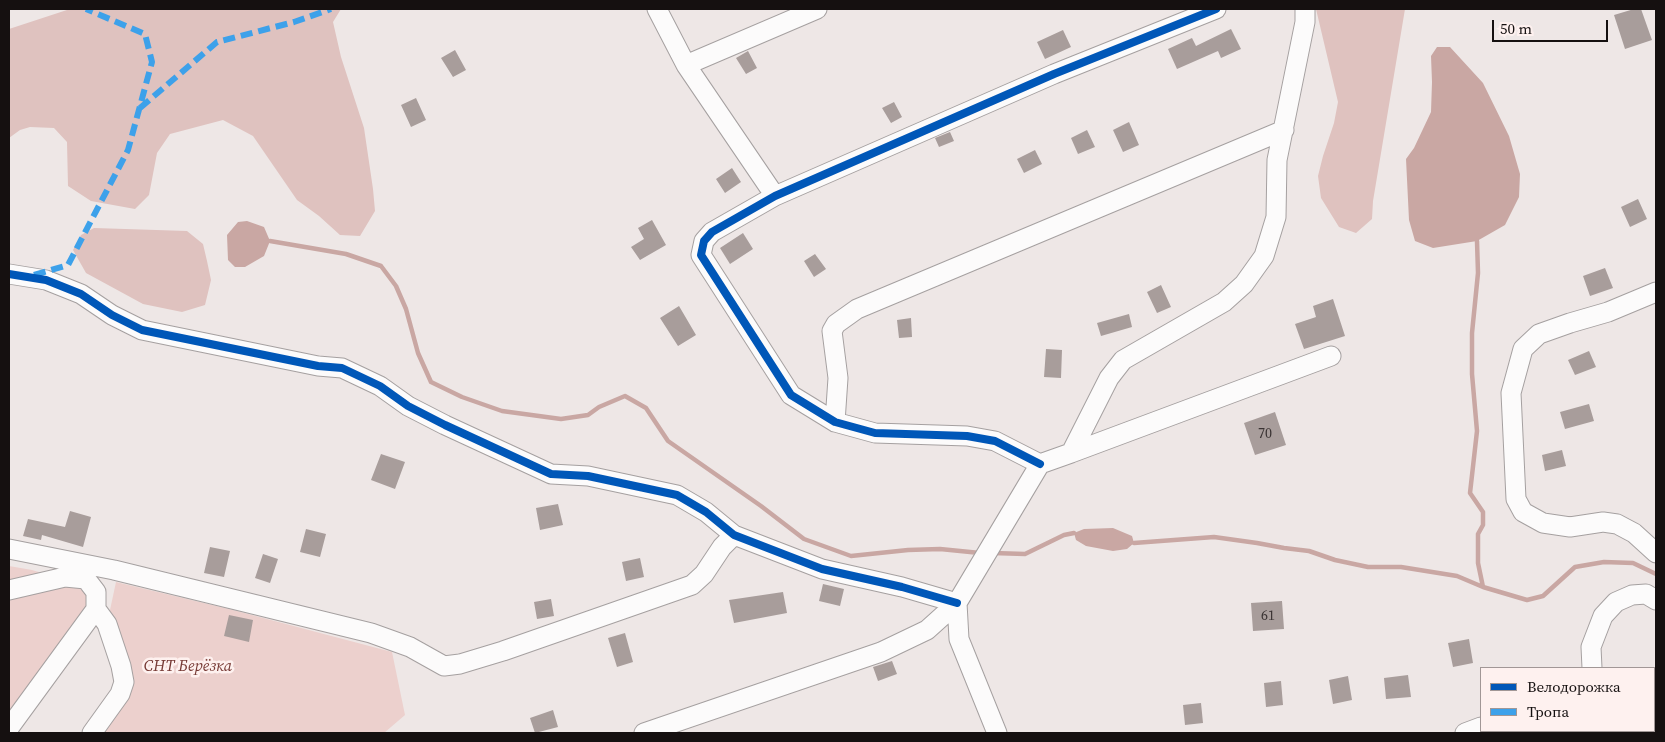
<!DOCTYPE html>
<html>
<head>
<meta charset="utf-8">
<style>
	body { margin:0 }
	#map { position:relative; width:1665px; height:742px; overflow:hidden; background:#eee7e6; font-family:"Source Serif 4",serif }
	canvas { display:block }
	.frame { position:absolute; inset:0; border:10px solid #151010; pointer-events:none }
	.legend { position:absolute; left:1480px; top:667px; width:175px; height:65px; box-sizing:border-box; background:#fef1ef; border:1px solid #a19796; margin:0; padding:6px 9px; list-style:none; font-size:15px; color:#151010 }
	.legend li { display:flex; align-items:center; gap:10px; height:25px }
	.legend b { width:25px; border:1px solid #a19796 }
	.scale { position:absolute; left:1492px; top:20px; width:116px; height:22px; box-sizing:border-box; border:2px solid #151010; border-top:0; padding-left:6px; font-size:15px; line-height:18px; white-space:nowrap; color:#151010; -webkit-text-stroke:4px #fef1ef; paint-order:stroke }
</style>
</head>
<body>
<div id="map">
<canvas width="1665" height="742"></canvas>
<div class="frame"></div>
<ul class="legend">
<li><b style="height:6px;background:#0057b8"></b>Велодорожка</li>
<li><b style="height:6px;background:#3da1ea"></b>Тропа</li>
</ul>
<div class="scale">50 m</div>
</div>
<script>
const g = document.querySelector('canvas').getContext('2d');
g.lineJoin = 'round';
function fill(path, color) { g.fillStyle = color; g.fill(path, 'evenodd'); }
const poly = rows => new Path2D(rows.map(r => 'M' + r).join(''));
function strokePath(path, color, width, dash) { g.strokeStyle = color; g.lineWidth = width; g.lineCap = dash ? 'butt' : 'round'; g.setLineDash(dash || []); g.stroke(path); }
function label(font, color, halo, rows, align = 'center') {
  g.font = font + ' "Source Serif 4",serif'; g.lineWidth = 5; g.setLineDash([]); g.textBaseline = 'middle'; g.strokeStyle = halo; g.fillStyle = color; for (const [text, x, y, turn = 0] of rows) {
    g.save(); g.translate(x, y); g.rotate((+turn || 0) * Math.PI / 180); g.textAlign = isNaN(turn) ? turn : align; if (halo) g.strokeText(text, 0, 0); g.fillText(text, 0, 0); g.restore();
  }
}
fill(poly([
	[9,566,32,570,81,585,88,593,88,605,9,712],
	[116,582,233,610,392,652,405,715,384,733,92,733,120,694,107,624]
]), '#ecd0cd');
fill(poly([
	[70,9,341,9,333,22,341,57,364,128,373,189,375,211,360,236,340,235,319,216,297,200,253,136,223,120,170,134,157,153,149,195,135,209,91,201,68,186,67,142,54,128,30,127,20,130,9,138,9,29],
	[1316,9,1405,9,1373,201,1372,219,1356,233,1339,227,1321,198,1318,176,1323,156,1334,123,1338,102],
	[94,228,187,231,203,244,207,261,211,280,205,305,182,312,143,304,86,273,73,250,81,235]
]), '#dfc2bf');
fill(poly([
	[1437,47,1450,47,1483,83,1509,136,1520,174,1519,197,1505,225,1477,241,1433,248,1415,241,1409,220,1406,159,1414,148,1431,112,1432,82,1431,56],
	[247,221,264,227,270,241,264,256,245,267,235,267,228,260,227,235,238,222],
	[1113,528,1132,536,1134,543,1127,549,1113,551,1086,546,1076,540,1074,533,1084,529]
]), '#c9a7a3');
strokePath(poly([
	[270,241,346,254,381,266,396,286,406,309,418,353,431,382,462,397,502,411,561,419,588,415,599,407,625,396,646,408,668,441,761,506,804,539,851,556,908,550,940,549,980,553],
	[1477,241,1478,273,1472,333,1472,374,1477,431,1470,493,1483,512,1483,525,1478,534,1478,563,1483,587],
	[1134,543,1214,537,1257,543,1284,548,1309,551,1335,560,1368,567,1401,567,1457,576,1483,587,1527,600,1543,596,1575,567,1604,562,1633,563,1656,574],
	[993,553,1025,554,1064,535,1074,533]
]), '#c9a7a3', 4.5);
fill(poly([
	[1634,9,1641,9,1652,40,1625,49,1614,15],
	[1231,29,1241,49,1221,58,1218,51,1177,69,1168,49,1192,38,1196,46],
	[1063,30,1071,47,1045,59,1037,42],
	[455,50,466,70,453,77,441,58],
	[748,51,757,68,746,74,736,58],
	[416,98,426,120,411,127,401,105],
	[894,102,902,117,891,123,882,108],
	[1129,122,1139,145,1123,152,1113,130],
	[1087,130,1095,147,1078,154,1071,138],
	[950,132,954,141,939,147,935,138],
	[1035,150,1042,164,1024,173,1017,159],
	[732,168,741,182,725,193,716,179],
	[1638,199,1647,219,1630,227,1621,207],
	[652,220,666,245,640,260,631,247,644,239,638,228],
	[743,233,753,249,730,264,720,248],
	[815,254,826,269,814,277,804,261],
	[1605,268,1613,288,1590,296,1583,276],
	[1161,285,1171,307,1157,313,1147,292],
	[1333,299,1345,336,1304,349,1295,324,1316,317,1313,306],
	[679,306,696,335,678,346,660,318],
	[1129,314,1132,327,1101,336,1097,323],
	[911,318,912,337,899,338,897,320],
	[1046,349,1062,350,1061,378,1044,377],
	[1589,351,1596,367,1575,375,1568,360],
	[1589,404,1594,421,1565,429,1560,412],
	[1275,412,1286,445,1255,455,1244,423],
	[1562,450,1566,466,1545,471,1542,455],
	[381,454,405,462,395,489,371,480],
	[558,504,563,525,540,530,536,508],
	[70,511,91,517,83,547,42,535,41,540,23,536,28,519,65,527],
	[306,529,326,534,320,557,300,552],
	[210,547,230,551,224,577,204,573],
	[263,554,278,559,270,583,255,578],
	[640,558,644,577,626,581,622,562],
	[823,584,844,589,840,606,819,601],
	[783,592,787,613,734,623,729,600],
	[551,599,554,616,537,619,534,602],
	[1282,601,1284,629,1253,631,1251,603],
	[229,615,253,620,249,642,224,636],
	[625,633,633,662,617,667,608,638],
	[1469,639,1473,663,1453,667,1448,643],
	[892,661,897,674,878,681,873,667],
	[1408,675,1411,697,1386,699,1384,678],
	[1348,676,1352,700,1333,704,1329,680],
	[1281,681,1283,705,1266,707,1264,683],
	[1201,703,1203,723,1185,725,1183,705],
	[553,710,558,727,535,733,530,718]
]), '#a89d9b');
const street = poly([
	[657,9,686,65,775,196],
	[686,65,817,9],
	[9,274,46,280,81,294,112,315,142,330,318,366,342,368,380,386,408,406,445,425,551,474,588,476,677,495,706,512,734,535,822,569,902,587,957,603],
	[1656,292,1608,312,1570,323,1539,334,1523,349,1511,393,1516,499,1523,512,1543,523,1570,527,1603,522,1617,524,1634,533,1656,553],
	[835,422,838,378,832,331,836,324,857,309,1284,130],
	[1071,453,1331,356],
	[1040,464,995,441,967,436,875,433,835,422,791,395,701,255,704,241,712,232,775,196,1054,74,1216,9],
	[9,549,114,570,371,633,410,647,444,666,460,664,503,651,692,585,704,574,722,547,734,535],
	[9,590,65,577,86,579,96,592,96,609,9,728],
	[1592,668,1591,647,1603,616,1616,602,1632,595,1646,594,1656,600],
	[1654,694,1656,694],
	[92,733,120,694,124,682,121,666,107,624,96,609],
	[644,733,881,652,927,630,957,603],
	[997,733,959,639,957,603,1040,464,1071,453,1109,378,1123,360,1224,302,1244,284,1264,256,1276,217,1277,160,1305,22,1305,9],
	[1465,733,1481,727]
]);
strokePath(street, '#a5a0a0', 21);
strokePath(street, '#fcfbfb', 19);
strokePath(poly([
	[140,108,217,42,294,22,331,9],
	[34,275,68,265,128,150,152,62,145,34,86,9]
]), '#3da1ea', 6, [12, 6]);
strokePath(poly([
	[9,274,46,280,81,294,112,315,142,330,318,366,342,368,380,386,408,406,445,425,551,474,588,476,677,495,706,512,734,535,822,569,902,587,957,603],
	[1040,464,995,441,967,436,875,433,835,422,791,395,701,255,704,241,712,232,775,196,1054,74,1216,9]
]), '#0057b8', 8);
label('14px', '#3a3333', null, [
	["70",1265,434],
	["61",1268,616]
]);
label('italic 16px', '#773a35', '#fef1ef', [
	["СНТ Берёзка",188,667]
]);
</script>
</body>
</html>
